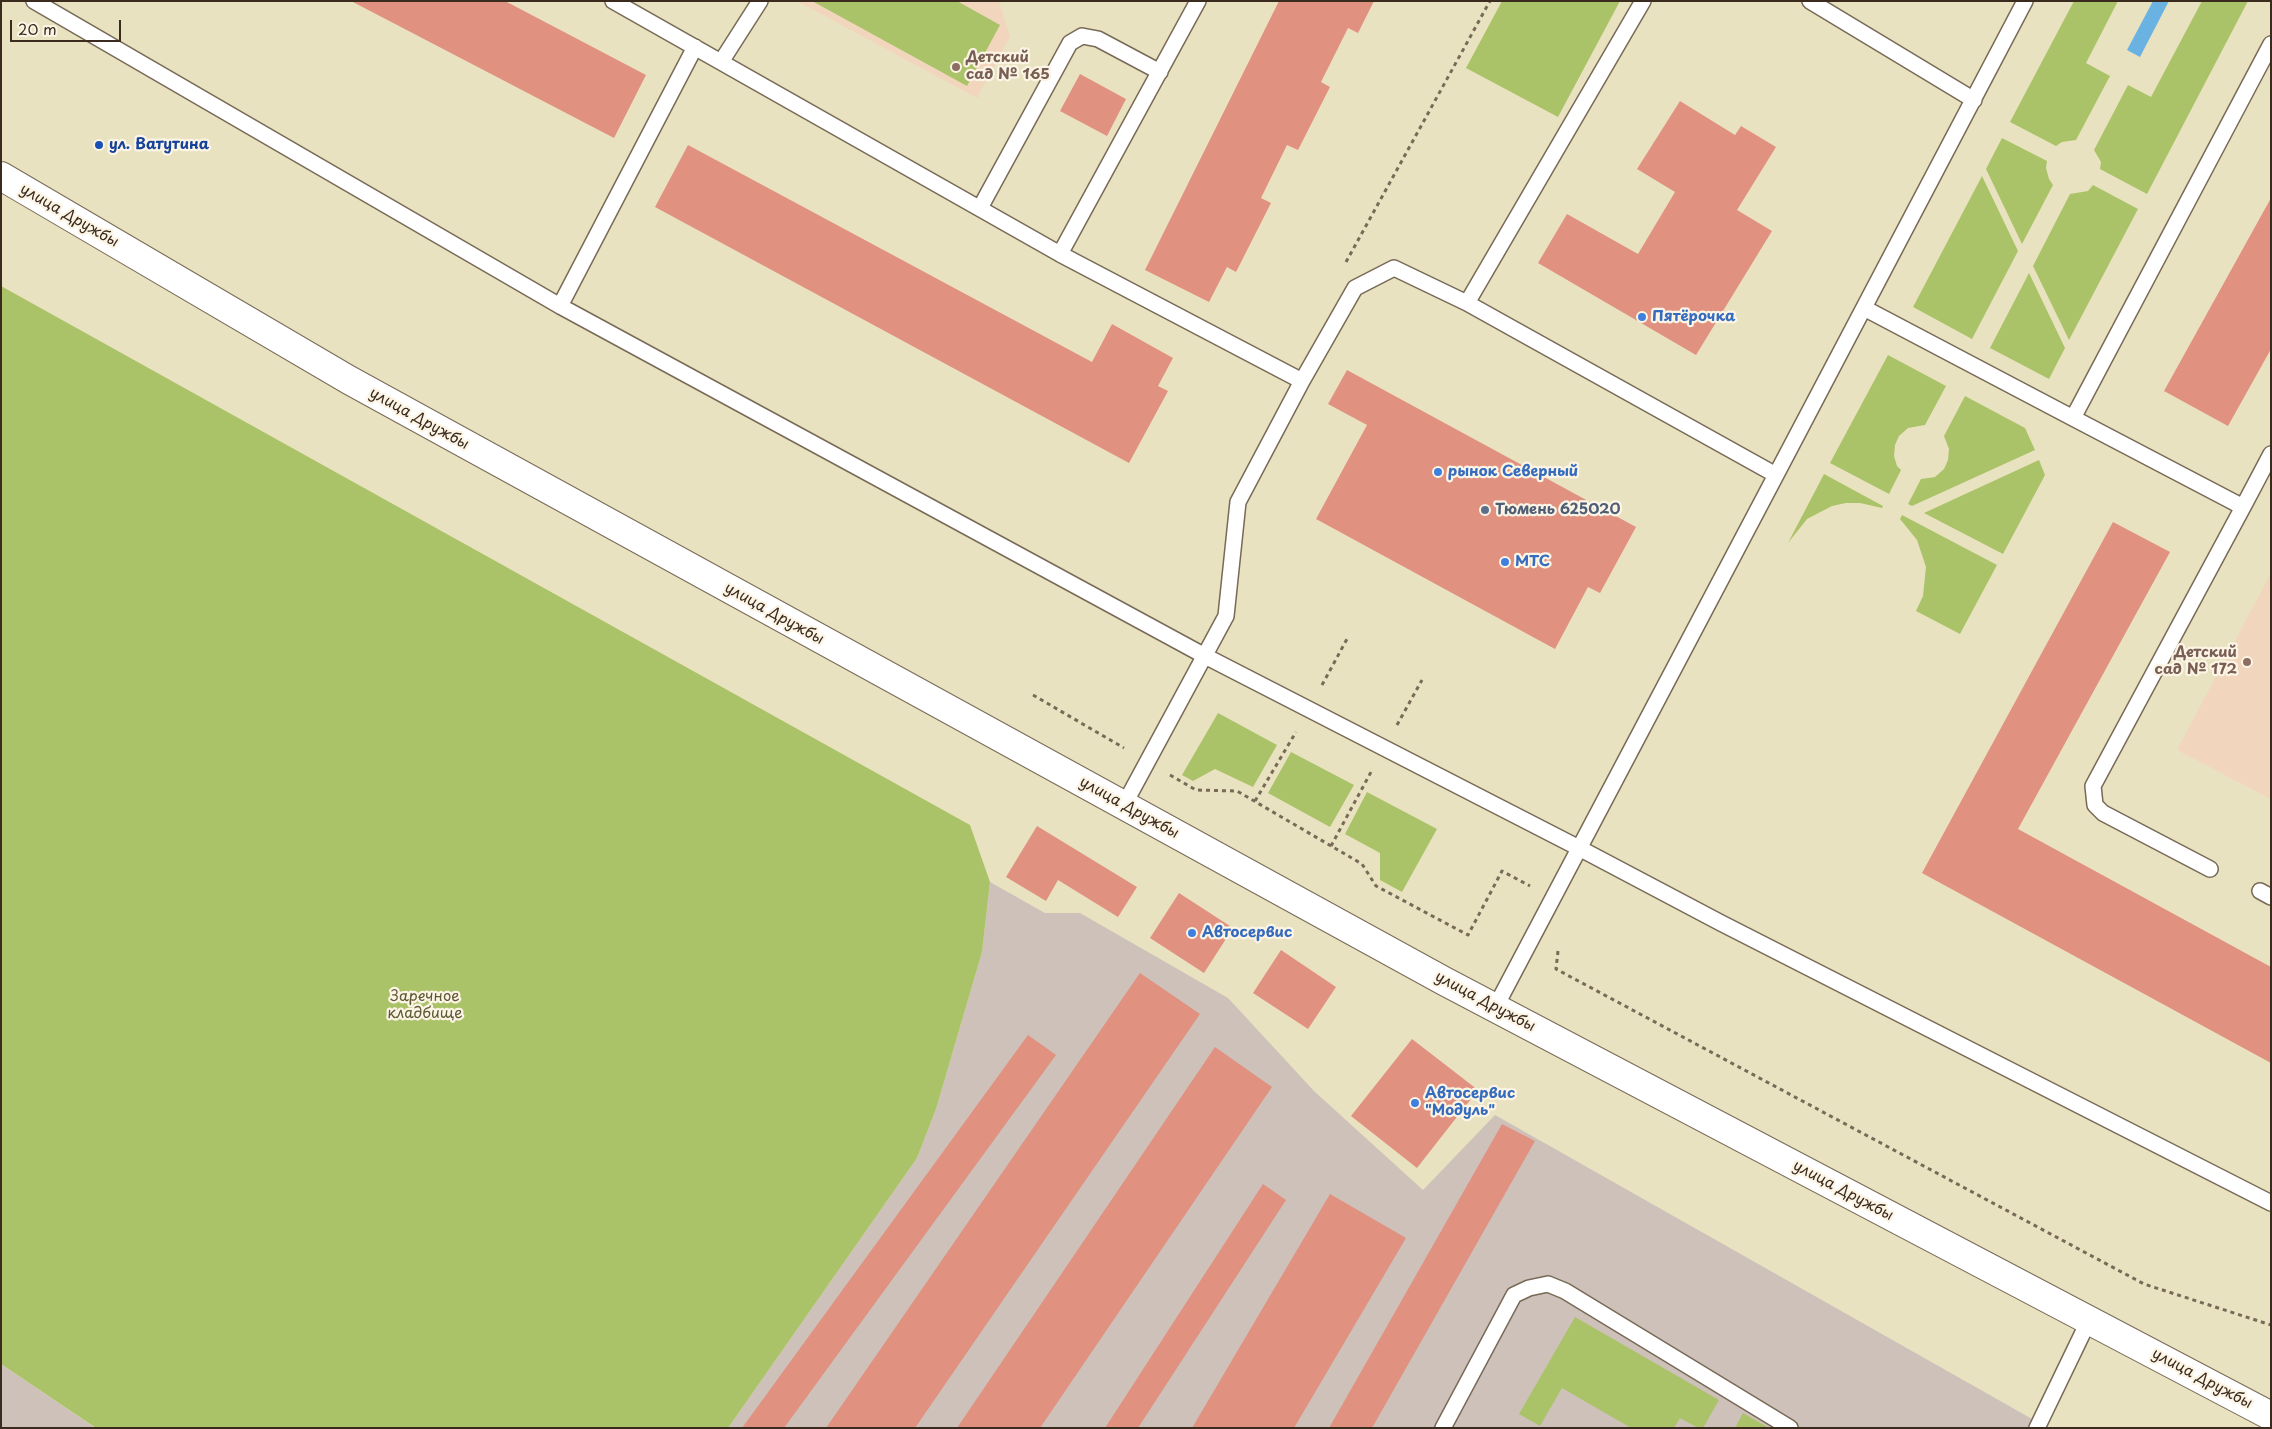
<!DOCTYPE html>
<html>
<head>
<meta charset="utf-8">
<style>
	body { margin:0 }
	#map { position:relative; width:2272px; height:1429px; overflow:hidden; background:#e9e2c0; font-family:"Playpen Sans",sans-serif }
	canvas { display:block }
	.frame { position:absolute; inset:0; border:2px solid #3b2a1e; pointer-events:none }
	.scale { position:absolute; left:10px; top:20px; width:111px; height:22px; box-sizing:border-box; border:2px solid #3b2a1e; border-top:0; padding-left:6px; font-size:15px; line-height:18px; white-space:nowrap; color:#3b2a1e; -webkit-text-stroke:4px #fcf5e5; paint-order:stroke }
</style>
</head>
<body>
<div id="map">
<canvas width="2272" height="1429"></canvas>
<div class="frame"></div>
<div class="scale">20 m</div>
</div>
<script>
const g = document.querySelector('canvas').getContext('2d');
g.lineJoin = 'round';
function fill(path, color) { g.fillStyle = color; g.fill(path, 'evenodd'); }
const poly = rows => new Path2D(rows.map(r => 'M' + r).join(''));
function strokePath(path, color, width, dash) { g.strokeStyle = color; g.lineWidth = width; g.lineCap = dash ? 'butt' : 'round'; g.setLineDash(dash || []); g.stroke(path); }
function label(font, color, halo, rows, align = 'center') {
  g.font = font + ' "Playpen Sans",sans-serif'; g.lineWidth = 4.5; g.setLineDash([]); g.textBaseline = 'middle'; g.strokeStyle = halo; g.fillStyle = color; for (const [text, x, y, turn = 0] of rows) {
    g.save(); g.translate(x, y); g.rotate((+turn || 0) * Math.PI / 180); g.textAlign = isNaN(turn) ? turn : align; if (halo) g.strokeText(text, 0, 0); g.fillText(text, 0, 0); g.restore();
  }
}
fill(poly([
	[797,1,999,1,1010,36,977,98],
	[2271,573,2271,799,2177,750]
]), '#f1d5bd');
fill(poly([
	[990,882,1045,913,1080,913,1228,998,1314,1091,1423,1190,1495,1115,2048,1428,728,1428,917,1158,936,1109,982,952],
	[1,1364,94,1427,96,1428,1,1428]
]), '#cec1ba');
fill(poly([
	[812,1,957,1,1000,25,967,86],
	[1502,1,1620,1,1558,117,1466,68],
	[2074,1,2118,1,2086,63,2110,76,2076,140,2062,142,2056,146,2010,122],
	[2202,1,2248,1,2147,194,2100,169,2101,162,2094,150,2128,85,2151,97],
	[2002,138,2047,161,2046,168,2049,179,2053,185,2022,244,1986,169],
	[1982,176,2018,251,1972,339,1913,307],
	[2093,185,2138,209,2069,340,2033,266,2070,194,2088,191],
	[2029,273,2065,348,2049,379,1990,348],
	[1,286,970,825,990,882,982,952,936,1109,917,1158,728,1428,96,1428,1,1364],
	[1888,355,1946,386,1925,425,1908,428,1899,436,1895,445,1894,456,1897,466,1901,470,1889,494,1830,463],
	[1965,396,2025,428,2035,450,1912,506,1908,504,1921,479,1935,477,1944,469,1948,460,1949,449,1944,436],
	[2039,460,2045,475,2003,554,1924,513],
	[1824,474,1883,506,1882,508,1860,503,1846,503,1832,506,1807,519,1788,543],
	[1902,515,1997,565,1960,634,1916,611,1923,596,1926,567,1917,540,1900,519],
	[1218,713,1277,745,1253,787,1215,769,1193,781,1182,775],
	[1291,752,1354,785,1330,827,1268,793],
	[1367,792,1437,829,1402,892,1380,880,1380,853,1345,834],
	[1575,1317,1719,1400,1703,1428,1698,1428,1680,1418,1674,1428,1631,1428,1562,1388,1540,1426,1519,1414],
	[1743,1413,1769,1428,1735,1428]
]), '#abc368');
fill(poly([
	[2153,1,2169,1,2140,57,2127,50]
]), '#6ab2e2');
fill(poly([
	[351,1,505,1,646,75,614,138],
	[1279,1,1374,1,1358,33,1348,28,1321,82,1330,87,1298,150,1287,145,1261,198,1271,203,1236,272,1227,267,1209,302,1145,270],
	[1080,74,1126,99,1107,136,1060,111],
	[1680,101,1735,135,1741,126,1776,147,1737,210,1772,231,1696,355,1538,263,1567,214,1638,254,1675,192,1637,169],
	[688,145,1092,362,1112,324,1173,358,1158,386,1168,391,1129,463,655,207],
	[2271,198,2271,349,2228,426,2164,391],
	[1347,370,1636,527,1600,593,1588,587,1555,649,1316,519,1367,425,1328,404],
	[2113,522,2170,552,2018,829,2271,967,2271,1063,1922,873],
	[1037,826,1137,887,1118,917,1058,880,1046,901,1006,877],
	[1179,893,1233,928,1204,973,1150,938],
	[1281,950,1336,987,1308,1029,1253,993],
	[1140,973,1200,1014,915,1428,826,1428],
	[1028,1035,1056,1055,784,1428,742,1428],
	[1412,1039,1478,1090,1417,1168,1351,1116],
	[1215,1047,1272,1087,1040,1428,957,1428],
	[1502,1124,1535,1141,1372,1428,1329,1428],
	[1263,1184,1286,1200,1138,1428,1105,1428],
	[1330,1194,1406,1238,1294,1428,1192,1428]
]), '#e19180');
const lane = poly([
	[34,1,560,306,1205,656,1579,848,1721,923,2271,1203],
	[613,1,1060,254,1302,381],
	[1810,1,1974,100],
	[721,62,760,1],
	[980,208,1070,43,1082,36,1098,39,1160,72],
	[1060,254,1198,1],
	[1467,303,1643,1],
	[560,306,695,47],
	[1864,308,2073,418,2271,44],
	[2073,418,2243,507,2093,786,2095,805,2103,813,2210,869],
	[2243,507,2271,454],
	[1124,805,1226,616,1238,502,1302,381,1355,288,1394,268,1467,303,1776,475,2025,1],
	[2260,891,2271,897],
	[1495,1008,1776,475],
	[1443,1428,1514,1295,1529,1288,1548,1284,1565,1291,1790,1428],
	[2037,1428,2089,1320]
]);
const primary = poly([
	[1,176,349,380,1444,981,2271,1416]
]);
strokePath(lane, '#786a57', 18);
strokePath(primary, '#786a57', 30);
strokePath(poly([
	[1346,262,1490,1],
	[1322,685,1347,639],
	[1033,695,1124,748],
	[1397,725,1422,680],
	[1170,775,1196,790,1237,791,1362,864,1376,886,1468,935,1502,871,1530,886],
	[1255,801,1296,732],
	[1331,846,1371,772],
	[1558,951,1556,969,2144,1284,2271,1325]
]), '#786a57', 3, [4, 4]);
strokePath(lane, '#fff', 15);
strokePath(primary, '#fff', 28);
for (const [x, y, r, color] of [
	[956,67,5,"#8d6e63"],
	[99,145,5,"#1a4fb4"],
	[1642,317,5,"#3f7fe0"],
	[1438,472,5,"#3f7fe0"],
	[1485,510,5,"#5c6f8a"],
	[1505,562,5,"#3f7fe0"],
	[2247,662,5,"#8d6e63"],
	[1192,933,5,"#3f7fe0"],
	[1415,1103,5,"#3f7fe0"]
]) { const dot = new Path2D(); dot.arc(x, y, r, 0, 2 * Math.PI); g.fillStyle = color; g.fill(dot); strokePath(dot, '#fcf5e5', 2); }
label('bold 15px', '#785e54', '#fcf5e5', [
	["Детский",966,58],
	["сад № 165",966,75],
	["Детский",2237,653,"right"],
	["сад № 172",2237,670,"right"]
], 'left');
label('bold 15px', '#164399', '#fcf5e5', [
	["ул. Ватутина",109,145]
], 'left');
label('15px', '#3b2a1e', '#fcf5e5', [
	["улица Дружбы",69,216,30],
	["улица Дружбы",419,419,29],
	["улица Дружбы",774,614,29],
	["улица Дружбы",1129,808,29],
	["улица Дружбы",1485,1002,28],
	["улица Дружбы",1843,1191,28],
	["улица Дружбы",2202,1379,28]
]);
label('bold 15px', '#366cbe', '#fcf5e5', [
	["Пятёрочка",1652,317],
	["рынок Северный",1448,472],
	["МТС",1515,562],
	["Автосервис",1202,933],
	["Автосервис",1425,1094],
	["\"Модуль\"",1425,1111]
], 'left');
label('bold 15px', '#4e5e75', '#fcf5e5', [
	["Тюмень 625020",1495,510]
], 'left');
label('15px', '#5d5834', '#fcf5e5', [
	["Заречное",425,997],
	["кладбище",425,1014]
]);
</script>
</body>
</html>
